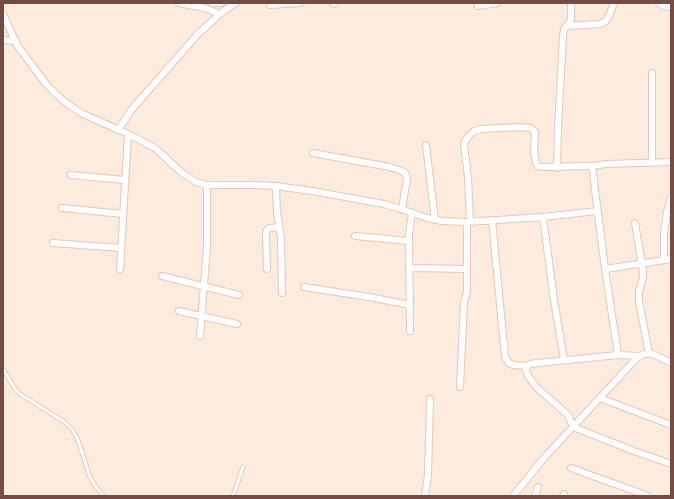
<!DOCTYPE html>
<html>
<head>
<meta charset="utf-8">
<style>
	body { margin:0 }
	#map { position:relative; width:674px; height:499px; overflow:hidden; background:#fdebde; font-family:Quicksand,sans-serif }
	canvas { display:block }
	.frame { position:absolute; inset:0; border:4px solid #744c45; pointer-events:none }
</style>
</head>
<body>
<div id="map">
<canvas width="674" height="499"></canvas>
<div class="frame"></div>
</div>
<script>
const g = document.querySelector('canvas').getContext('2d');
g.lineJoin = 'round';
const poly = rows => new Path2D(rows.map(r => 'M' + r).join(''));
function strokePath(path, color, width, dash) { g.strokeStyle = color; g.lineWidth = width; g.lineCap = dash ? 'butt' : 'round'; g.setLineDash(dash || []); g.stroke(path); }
const service = poly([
	[3,369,15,389,20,394,63,421,72,429,78,440,90,477,95,486,104,496],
	[233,496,243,467]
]);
const minor = poly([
	[178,3,205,8,220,14],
	[212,3,221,3],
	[659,3,663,6,671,7],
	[334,4,334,3],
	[270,5,301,3],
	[478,6,497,3],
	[3,14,17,45,46,84,57,95,69,105,83,114,128,134,155,148,182,173,196,182,207,185,254,185,276,186,312,191,384,204,398,208,427,218,442,221,467,222,543,217,597,211],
	[567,26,600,24,605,22,609,16,614,3],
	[3,40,16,41],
	[652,73,652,162],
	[119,129,132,109,198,34,220,14,228,8,236,3],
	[426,145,435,220],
	[313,153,390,167,402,171,406,174,407,179,402,209],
	[592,166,605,269,618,355],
	[557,168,558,128,563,36,564,29,571,20,571,3],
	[71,175,125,180],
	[276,186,277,212,281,238,282,293],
	[62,208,123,214],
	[543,217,554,300,564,360],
	[492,220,505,357,509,363,513,365,527,366],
	[470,221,468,177,464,145,465,141,467,138,474,131,481,129,519,127,531,128,535,132,534,151,536,163,538,166,541,167,592,166,606,164,671,162],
	[635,223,643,272,643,277,639,291,639,301,649,354],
	[355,236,409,241],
	[53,243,121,248],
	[664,260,664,234,667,212,671,197],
	[409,268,467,269],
	[120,269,128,134],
	[267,269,266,234,267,230,269,228,279,227],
	[605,269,671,259],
	[162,276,239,295],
	[304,287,369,297,410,305],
	[179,311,237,324],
	[410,331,409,234,412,213],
	[200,336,207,246,207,185],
	[640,356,618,355,538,363,530,364,527,366,526,370,527,374,536,387,568,415,573,427,634,451,671,464],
	[460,387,464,302,467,292,467,222],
	[600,398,671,425],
	[571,468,648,496],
	[425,496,428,475,430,399],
	[513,496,544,458,634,361,640,356,644,354,653,354,671,363],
	[535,496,538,487],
	[563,496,564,494]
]);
strokePath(service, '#e3c7bd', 5);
strokePath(minor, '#e3c7bd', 8);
strokePath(service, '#fff', 3);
strokePath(minor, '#fff', 6);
</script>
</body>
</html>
